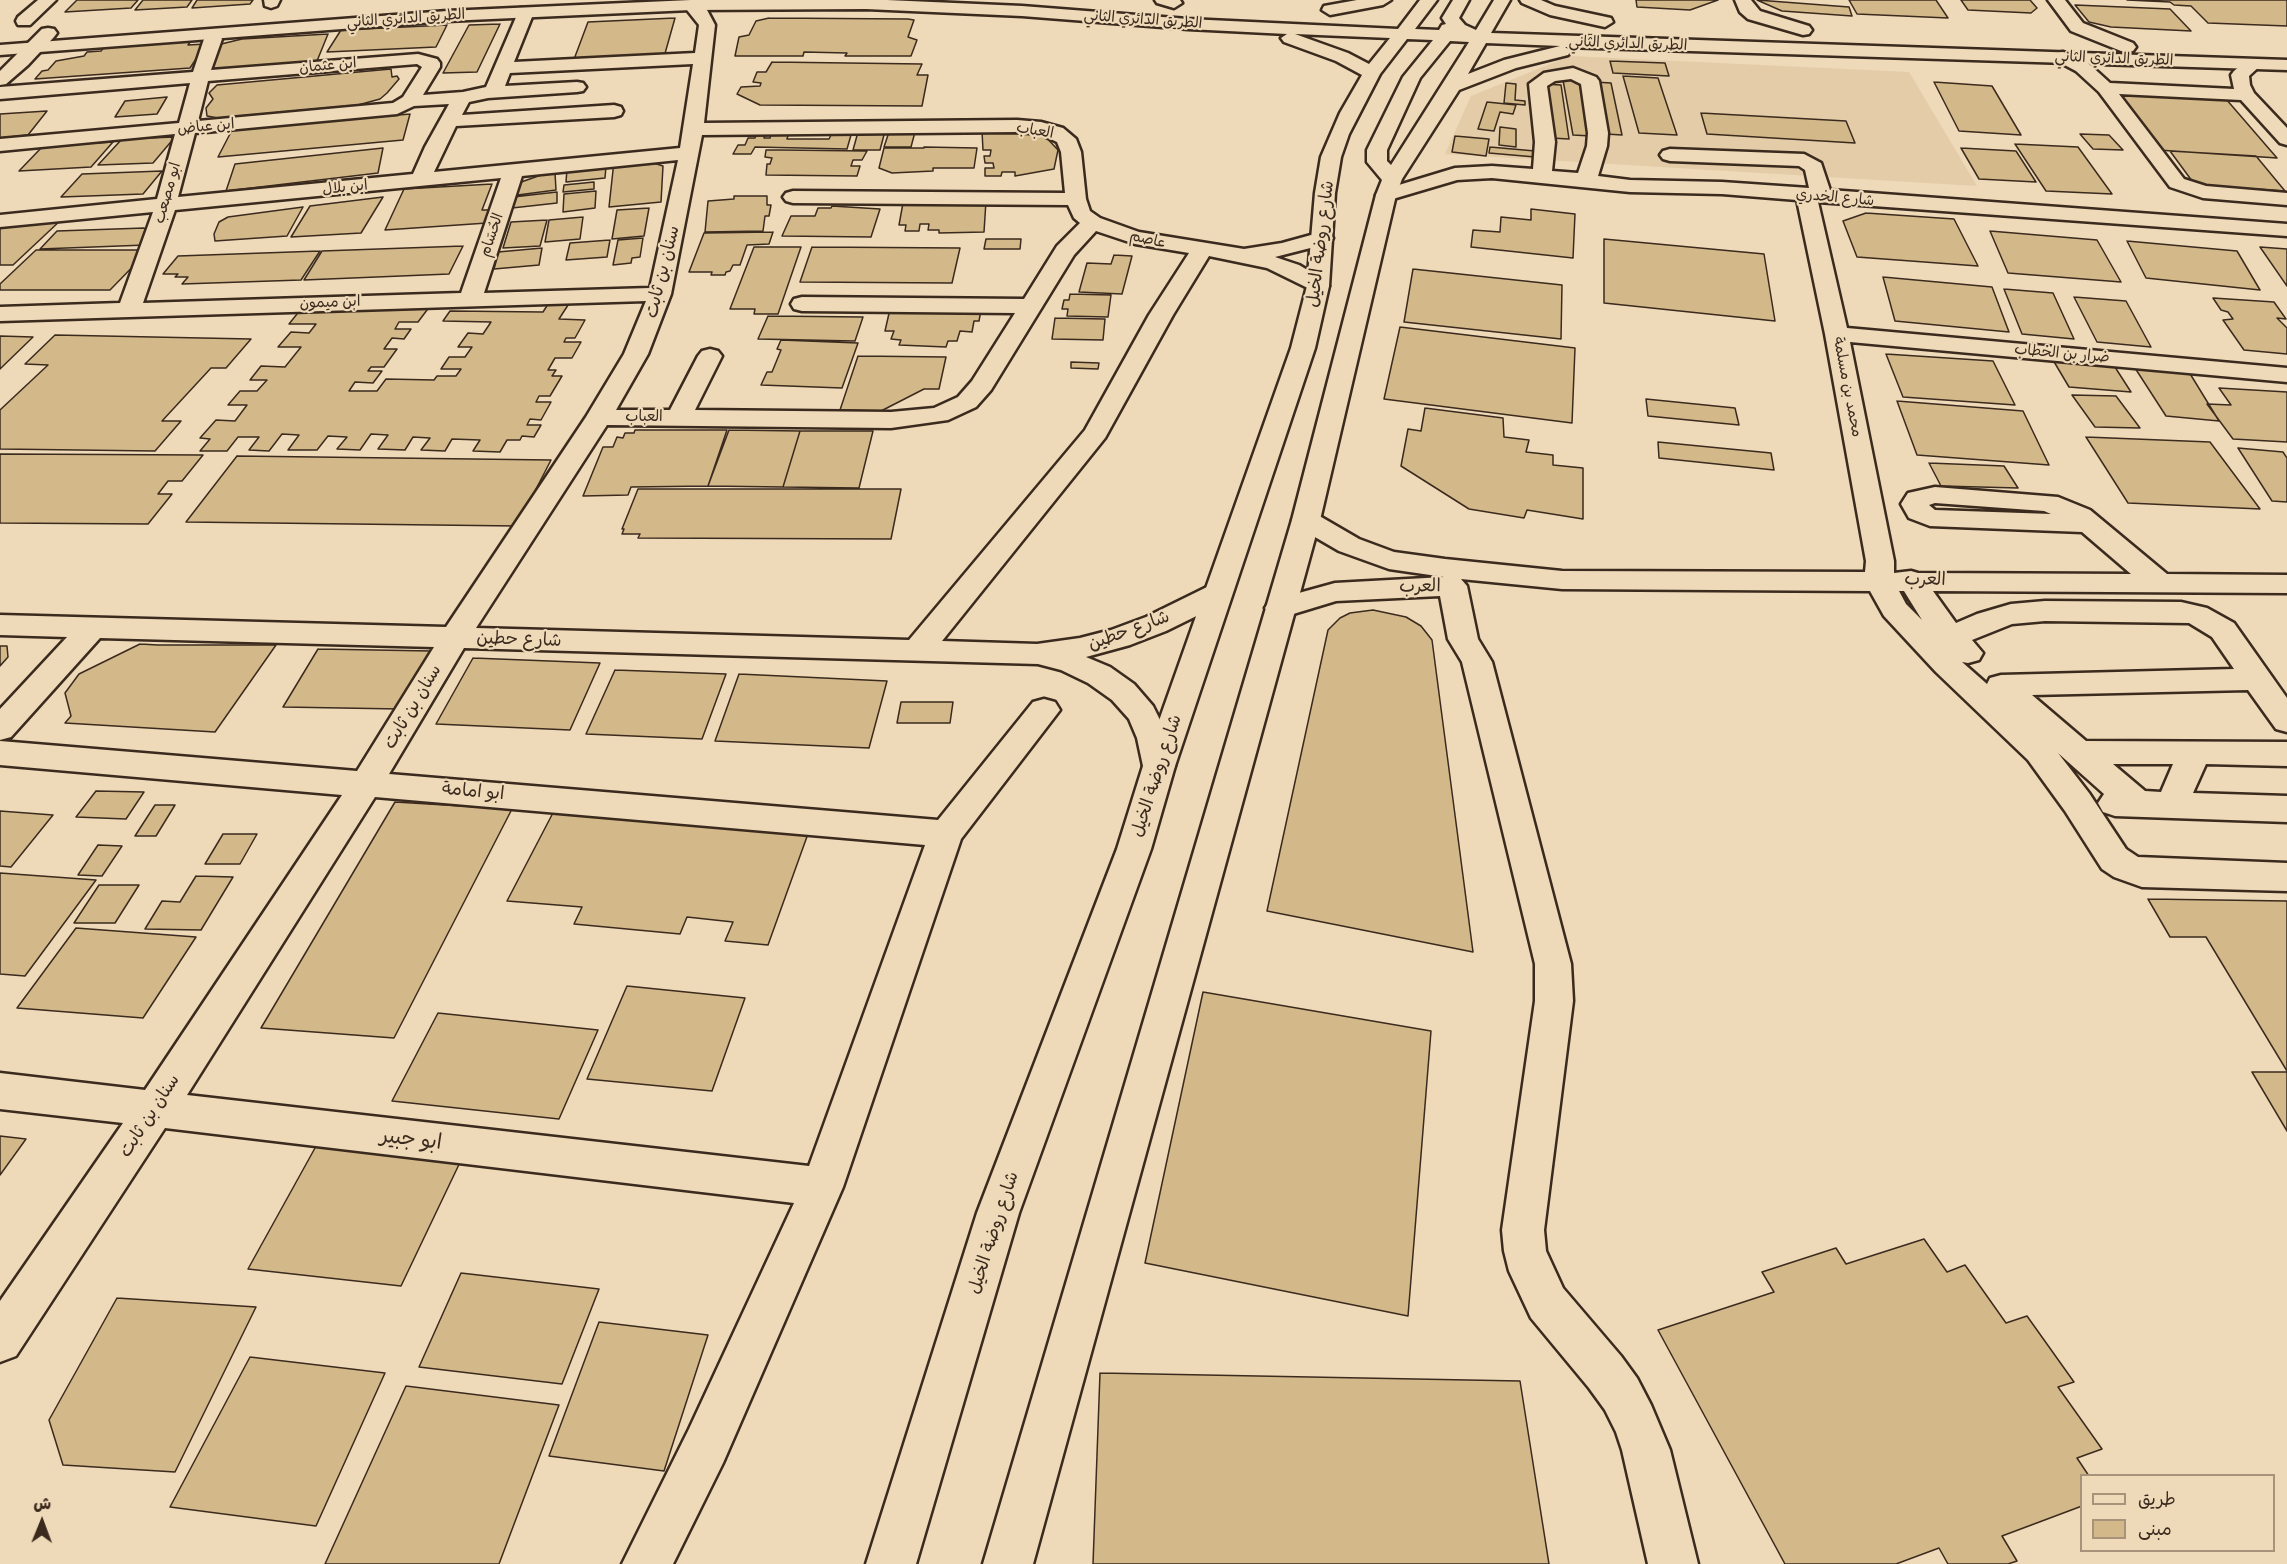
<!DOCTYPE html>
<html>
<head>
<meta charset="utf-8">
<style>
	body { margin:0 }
	#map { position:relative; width:2287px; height:1564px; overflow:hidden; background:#eed9b8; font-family:Sriracha,"Playpen Sans Arabic",sans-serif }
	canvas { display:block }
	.legend { position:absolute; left:2080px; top:1474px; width:195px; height:78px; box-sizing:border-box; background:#eed9b8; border:2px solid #a6937a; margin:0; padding:8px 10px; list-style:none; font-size:18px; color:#3b2a1e }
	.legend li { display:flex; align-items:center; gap:12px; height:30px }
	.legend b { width:30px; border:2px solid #a6937a }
	.north { position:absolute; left:12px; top:1492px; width:60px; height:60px; -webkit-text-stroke:4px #eed9b8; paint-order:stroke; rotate:1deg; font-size:16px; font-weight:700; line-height:24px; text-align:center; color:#3b2a1e }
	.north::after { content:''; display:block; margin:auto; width:21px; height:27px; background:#3b2a1e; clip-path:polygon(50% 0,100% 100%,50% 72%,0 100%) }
</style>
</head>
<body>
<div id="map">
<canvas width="2287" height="1564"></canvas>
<ul class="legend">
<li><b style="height:8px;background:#eed9b8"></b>طريق</li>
<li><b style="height:16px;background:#d3b889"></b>مبنى</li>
</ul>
<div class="north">ش</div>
</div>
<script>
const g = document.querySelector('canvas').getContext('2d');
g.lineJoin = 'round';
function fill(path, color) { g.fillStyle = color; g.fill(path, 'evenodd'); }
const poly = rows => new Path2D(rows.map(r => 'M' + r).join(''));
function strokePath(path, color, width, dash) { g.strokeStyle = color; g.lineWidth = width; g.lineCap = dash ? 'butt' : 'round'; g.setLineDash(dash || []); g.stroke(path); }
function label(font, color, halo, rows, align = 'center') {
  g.font = font + ' Sriracha,"Playpen Sans Arabic",sans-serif'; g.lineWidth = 4.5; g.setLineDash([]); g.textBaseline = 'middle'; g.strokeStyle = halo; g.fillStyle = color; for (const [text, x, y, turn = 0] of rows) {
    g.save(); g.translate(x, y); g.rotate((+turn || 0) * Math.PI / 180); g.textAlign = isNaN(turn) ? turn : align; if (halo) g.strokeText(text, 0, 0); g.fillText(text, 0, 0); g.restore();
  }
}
fill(poly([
	[1570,56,1909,72,1977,186,1445,154,1471,96]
]), '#e3cca7');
const building = poly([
	[77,0,138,0,131,8,65,12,77,0],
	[143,0,192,0,187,7,135,10,143,0],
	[197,0,253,0,250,4,192,8,197,0],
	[1636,0,1718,0,1690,10,1637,7,1636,0],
	[1757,0,1849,7,1852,16,1782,11,1757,0],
	[1849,0,1936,0,1948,18,1857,14,1849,0],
	[1961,0,2030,0,2037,8,2031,13,1968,10,1961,0],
	[2127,0,2287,0,2287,26,2208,23,2191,6,2174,5,2170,2,2127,0],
	[2075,5,2170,9,2191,31,2111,27,2089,22,2075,5],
	[675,18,664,57,573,62,588,22,675,18],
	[769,18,908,19,914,20,908,37,917,40,911,56,845,56,847,53,804,52,803,56,735,56,739,37,749,35,756,21,769,18],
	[500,24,477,72,443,73,469,25,500,24],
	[447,25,436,47,327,52,341,30,447,25],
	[328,34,317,61,207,70,217,45,242,39,328,34],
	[191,41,188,45,206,44,190,68,35,79,42,71,48,70,56,61,84,56,87,52,101,51,104,47,191,41],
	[1610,61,1665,63,1669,76,1613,73,1610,61],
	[772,62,922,64,917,75,928,75,922,106,760,105,737,94,741,87,760,86,761,83,753,82,757,72,766,72,772,62],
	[391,69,392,77,397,76,399,79,387,93,380,99,358,105,218,118,207,116,206,108,213,99,209,93,217,85,391,69],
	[1623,76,1658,78,1677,135,1639,133,1623,76],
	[1563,80,1579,81,1591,136,1573,135,1563,80],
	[1595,82,1611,83,1622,135,1606,134,1595,82],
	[1934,82,1992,86,2021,135,1959,131,1934,82],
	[1506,83,1516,84,1515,100,1525,101,1525,105,1504,103,1506,83],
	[1544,84,1561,85,1569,139,1551,138,1544,84],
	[2115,92,2226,99,2277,158,2158,150,2115,92],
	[167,97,157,114,115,117,125,101,167,97],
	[1487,102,1516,105,1513,114,1500,112,1494,131,1478,129,1487,102],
	[47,111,28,135,0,138,0,114,47,111],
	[1701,113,1846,121,1855,143,1707,134,1701,113],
	[410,114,403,140,218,157,232,130,410,114],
	[1500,127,1516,129,1516,147,1499,145,1500,127],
	[758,130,767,130,764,138,770,138,772,132,789,132,787,139,829,139,831,135,851,135,847,149,755,147,751,154,733,154,738,145,745,145,748,138,755,138,758,130],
	[996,130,995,133,1042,133,1058,150,1054,169,1015,176,1015,172,1002,172,1001,176,985,176,985,168,994,168,993,163,985,163,984,156,990,156,991,150,983,150,982,131,996,130],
	[885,131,880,150,853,150,858,132,885,131],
	[889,132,915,132,911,147,884,147,889,132],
	[2080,134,2109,135,2123,150,2093,149,2080,134],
	[1455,136,1489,139,1486,156,1452,152,1455,136],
	[175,137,153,163,98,165,122,139,175,137],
	[113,142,91,167,19,171,43,146,113,142],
	[2015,144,2078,147,2112,194,2046,191,2015,144],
	[924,147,977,148,974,168,933,168,933,171,892,173,879,168,884,148,924,148,924,147],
	[1490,147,1535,151,1535,157,1489,153,1490,147],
	[383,148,378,173,226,191,235,164,383,148],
	[1961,148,2016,151,2036,182,1979,179,1961,148],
	[766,150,781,150,867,151,862,160,853,160,851,166,860,166,857,176,766,175,767,164,770,164,772,158,765,157,766,150],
	[2170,151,2256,156,2285,191,2195,185,2170,151],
	[641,159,663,166,661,202,609,207,614,161,641,159],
	[606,166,605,178,566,182,567,169,606,166],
	[162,171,143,194,61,197,82,174,162,171],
	[555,173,556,190,510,196,510,186,541,175,555,173],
	[594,182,594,189,563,192,564,185,594,182],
	[492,184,482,210,493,210,487,223,385,230,404,189,492,184],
	[596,191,595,208,563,212,564,194,596,191],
	[557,192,557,203,512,208,513,197,557,192],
	[734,196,767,196,767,205,771,205,769,216,765,216,763,231,705,232,708,201,734,199,734,196],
	[383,197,361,233,291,237,310,206,383,197],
	[986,201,984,232,939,233,939,230,928,230,929,224,920,224,919,231,905,231,906,225,899,225,903,203,986,201],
	[832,206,880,209,871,237,782,236,791,216,815,216,818,208,831,208,832,206],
	[303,207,287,236,215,241,214,234,219,222,228,217,303,207],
	[649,208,644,236,612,239,617,210,649,208],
	[1531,209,1575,214,1573,258,1471,247,1473,230,1500,232,1501,217,1531,220,1531,209],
	[1866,213,1954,219,1978,266,1857,257,1843,221,1866,213],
	[583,217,580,239,545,242,549,220,583,217],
	[62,219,13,265,0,265,0,223,62,219],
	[547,220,540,246,503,248,511,222,547,220],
	[144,228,153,236,146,245,40,249,57,231,144,228],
	[1990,231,2097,240,2121,282,2008,273,1990,231],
	[773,232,769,244,747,245,740,265,733,265,730,271,726,272,725,275,711,275,712,272,689,272,704,233,773,232],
	[643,238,640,257,632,258,631,263,613,265,618,240,643,238],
	[986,239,1021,239,1020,249,984,249,986,239],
	[1604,239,1764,254,1775,321,1604,303,1604,239],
	[610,240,607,257,566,260,570,243,610,240],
	[2127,241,2237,251,2260,290,2146,278,2127,241],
	[463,246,449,274,304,280,322,251,463,246],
	[754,247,801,247,778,314,754,314,755,309,730,309,754,247],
	[812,247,960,248,952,283,800,282,812,247],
	[2260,247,2287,249,2287,286,2260,247],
	[542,248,539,265,494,269,498,252,542,248],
	[36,250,149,250,110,290,0,290,0,284,36,250],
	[320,251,301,280,182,284,188,277,175,277,178,274,163,274,178,256,320,251],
	[1114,255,1132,256,1122,294,1079,292,1087,263,1111,264,1114,255],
	[1413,269,1562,285,1561,339,1404,322,1413,269],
	[1883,277,1992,287,2009,332,1895,321,1883,277],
	[2004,289,2053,293,2074,339,2022,334,2004,289],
	[1070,294,1111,295,1108,317,1067,316,1068,309,1062,309,1064,300,1069,300,1070,294],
	[2074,297,2126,301,2151,347,2097,342,2074,297],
	[2213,298,2274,302,2286,319,2277,318,2287,328,2287,354,2244,350,2223,320,2233,319,2228,312,2221,310,2213,298],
	[550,301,570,302,559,319,585,320,575,338,566,338,564,342,581,342,572,358,555,358,548,370,556,370,552,376,562,376,550,396,539,396,536,402,551,402,541,420,530,419,527,425,541,425,534,437,522,436,520,440,507,440,500,452,473,451,480,440,452,439,445,451,421,450,430,438,413,437,405,450,378,449,388,435,371,434,360,450,337,449,347,437,328,436,317,450,288,450,299,435,282,434,269,451,249,450,259,437,238,437,227,451,200,451,210,439,200,438,216,420,235,421,247,405,228,405,240,391,257,391,267,380,250,380,261,366,285,367,301,347,278,347,291,332,309,333,316,324,289,324,301,309,363,311,367,305,430,306,418,322,399,322,395,329,411,329,404,339,392,338,384,349,397,349,384,367,371,367,368,371,382,371,373,383,355,382,349,391,377,391,386,379,434,380,437,376,456,376,461,369,441,369,449,357,465,357,472,347,458,347,468,333,483,334,491,322,443,321,450,311,543,312,550,301],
	[890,309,981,310,979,321,974,321,972,332,960,331,957,341,948,341,946,347,899,345,901,340,891,339,894,331,885,331,890,309],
	[768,316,863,317,855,341,758,339,768,316],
	[1055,318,1105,319,1103,340,1052,339,1055,318],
	[1400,327,1575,348,1572,423,1384,399,1400,327],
	[55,335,251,339,226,368,211,368,162,421,181,421,155,451,0,449,0,410,48,365,25,364,55,335],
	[0,336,33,337,0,369,0,336],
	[781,340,858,343,842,388,761,385,767,372,772,372,781,350,777,349,781,340],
	[1886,354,1993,361,2015,405,1903,397,1886,354],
	[858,356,946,357,939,389,924,389,881,411,840,410,858,356],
	[2053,360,2113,364,2131,392,2069,387,2053,360],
	[1071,362,1099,363,1098,369,1071,368,1071,362],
	[2135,368,2189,372,2219,421,2166,416,2135,368],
	[2219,388,2287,392,2287,442,2233,439,2207,404,2231,405,2219,388],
	[2072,395,2116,396,2140,428,2095,427,2072,395],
	[1646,399,1735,408,1739,425,1648,416,1646,399],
	[1897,401,2023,411,2049,465,1917,455,1897,401],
	[1425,408,1503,418,1504,437,1529,440,1526,452,1553,455,1553,465,1583,468,1583,519,1527,510,1524,518,1469,509,1401,466,1408,429,1421,431,1425,408],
	[635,430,727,430,708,486,631,487,628,495,583,496,603,447,613,447,617,437,623,438,625,433,634,433,635,430],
	[729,430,800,431,783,487,708,486,729,430],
	[800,431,873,431,859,488,783,487,800,431],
	[2086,437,2210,442,2260,509,2128,503,2086,437],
	[1658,442,1771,453,1774,470,1659,458,1658,442],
	[2238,448,2283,452,2287,458,2287,502,2272,501,2238,448],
	[0,454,203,455,182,481,168,481,158,494,172,494,148,524,0,523,0,454],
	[237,456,551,460,517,526,186,522,237,456],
	[1929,463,2004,466,2018,488,1941,486,1929,463],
	[638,489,901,489,891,539,638,538,640,534,622,534,624,529,622,529,638,489],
	[1373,610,1406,617,1421,626,1432,640,1473,952,1267,911,1328,630,1340,618,1350,613,1373,610],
	[140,644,158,645,276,645,215,732,65,723,71,716,65,693,79,674,140,644],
	[0,646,7,646,8,657,0,666,0,646],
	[318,649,432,651,400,709,283,707,318,649],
	[473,658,600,663,570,730,436,724,473,658],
	[615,670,726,674,702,739,586,734,615,670],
	[739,674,887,681,869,748,715,741,739,674],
	[901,702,953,702,950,723,897,723,901,702],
	[96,791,144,792,126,819,76,817,96,791],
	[395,802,512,809,394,1038,261,1028,395,802],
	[155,805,175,805,156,836,135,836,155,805],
	[555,809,809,831,768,945,725,941,733,922,687,917,680,934,574,924,582,907,507,901,555,809],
	[0,811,53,815,11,867,0,866,0,811],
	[223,834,257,834,240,864,205,864,223,834],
	[98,845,122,846,102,876,78,875,98,845],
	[0,873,96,880,25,976,0,974,0,873],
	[196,876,233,877,201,930,145,929,162,901,180,902,196,876],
	[99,885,139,885,115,923,74,923,99,885],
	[2148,899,2287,901,2287,1071,2206,937,2170,937,2148,899],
	[76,928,196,937,143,1018,17,1008,76,928],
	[627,986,745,998,712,1091,587,1079,627,986],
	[1203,992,1431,1031,1408,1316,1145,1263,1203,992],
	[438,1013,598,1030,559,1119,392,1101,438,1013],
	[2252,1072,2287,1072,2287,1131,2252,1072],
	[0,1136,26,1139,0,1175,0,1136],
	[320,1139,464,1154,401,1286,248,1269,320,1139],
	[1924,1239,1947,1272,1965,1265,2006,1323,2027,1316,2074,1382,2058,1387,2102,1449,2077,1458,2089,1476,2082,1476,2082,1506,2002,1536,2017,1561,2008,1564,1948,1564,1939,1548,1896,1564,1785,1564,1658,1330,1774,1292,1762,1272,1836,1248,1846,1264,1924,1239],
	[461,1273,599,1289,562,1384,419,1367,461,1273],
	[117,1298,256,1307,175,1472,63,1465,49,1420,117,1298],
	[599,1322,708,1335,664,1471,549,1456,599,1322],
	[250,1357,385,1373,316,1526,170,1507,250,1357],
	[1100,1373,1520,1381,1549,1564,1093,1564,1100,1373],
	[406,1386,559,1405,499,1564,325,1564,406,1386]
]);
fill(building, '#d3b889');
strokePath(building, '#3b2a1e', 1.5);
const minor = poly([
	[38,0,56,0,30,25,18,25,16,21,18,17,38,0],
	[264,0,280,0,277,6,271,8,265,6,264,0],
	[691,0,697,2,707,10,715,25,704,123,1017,120,1041,122,1063,128,1076,139,1081,152,1086,199,1090,211,1100,218,1139,232,1244,249,1282,243,1322,232,1330,233,1333,238,1330,243,1275,257,1299,265,1326,281,1329,286,1326,291,1318,293,1267,268,1209,256,1173,315,1105,438,942,641,1037,644,1080,638,1111,630,1146,617,1207,587,1217,585,1227,587,1232,594,1227,601,1166,631,1130,645,1086,657,1110,667,1134,684,1153,706,1169,738,1175,766,1171,774,1159,778,1147,774,1143,766,1137,738,1129,719,1112,700,1088,683,1061,670,1038,664,464,648,389,774,938,820,1033,702,1044,699,1055,702,1060,710,961,839,843,1187,723,1463,673,1564,622,1564,689,1429,794,1203,165,1128,16,1356,0,1362,0,1301,123,1123,0,1109,0,1073,145,1090,342,795,0,765,0,741,357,771,434,647,100,638,11,737,0,740,0,709,67,637,0,635,0,615,446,627,586,417,624,354,646,301,0,321,0,307,120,303,153,212,0,227,0,215,157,199,175,134,0,151,0,139,179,123,190,83,0,99,0,87,193,72,204,39,207,35,213,34,219,35,222,39,211,70,418,54,437,59,440,63,440,67,423,95,463,92,486,87,520,8,532,8,534,12,514,62,695,53,699,25,683,5,691,0],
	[417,64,422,67,403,97,393,103,198,121,208,81,417,64],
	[693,64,680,148,434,172,456,126,614,117,621,115,623,111,621,107,614,105,462,115,469,102,488,98,577,92,583,91,586,87,583,83,577,82,505,86,510,73,693,64],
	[449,104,425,147,413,174,178,197,195,133,397,114,414,106,449,104],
	[1017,132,1040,134,1057,142,1061,152,1065,193,793,191,786,193,783,197,786,201,793,203,1068,205,1074,218,1080,223,1057,246,1024,299,802,297,794,299,791,304,794,309,802,311,1015,313,972,381,958,397,934,408,891,412,695,410,722,356,718,351,710,349,702,351,698,356,670,410,616,410,648,354,671,294,702,135,1017,132],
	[678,160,650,288,484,293,522,176,678,160],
	[501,178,461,293,143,303,175,210,501,178],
	[1096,231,1135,244,1189,253,1149,315,1085,430,909,640,476,628,607,425,891,428,948,420,976,407,991,390,1074,255,1096,231],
	[375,797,925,845,809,1166,187,1095,375,797],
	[1155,0,1180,0,1182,3,1174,8,1157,3,1155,0],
	[1735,0,1751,0,1760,11,1809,26,1812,30,1809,34,1803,35,1748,19,1740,12,1735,0],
	[2048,0,2065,0,2083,23,2133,43,2136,47,2133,51,2127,52,2121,51,2071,31,2048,0],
	[48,28,54,29,57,33,54,37,28,65,6,84,0,85,0,71,42,29,48,28],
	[2063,52,2088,63,2110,83,2234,89,2231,75,2234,71,2247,60,2259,60,2262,64,2249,76,2250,85,2254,93,2287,128,2287,145,2280,143,2241,100,2119,94,2184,179,2206,186,2287,193,2287,205,2203,198,2170,187,2099,92,2076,71,2057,61,2054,57,2057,53,2063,52],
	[1573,68,1596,77,1599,81,1608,133,1607,146,1598,176,1630,180,1722,182,1809,188,1805,170,1799,166,1670,161,1663,159,1660,155,1663,151,1670,149,1804,154,1821,163,1830,190,2287,224,2287,236,1818,202,1847,328,2287,368,2287,382,1850,342,1894,561,1894,573,1911,571,1918,573,2131,574,2082,532,1930,526,1909,518,1901,504,1908,493,1935,487,2058,497,2090,510,2167,574,2287,575,2287,593,1933,591,1956,623,1977,614,2011,604,2045,601,2181,602,2207,608,2234,623,2287,698,2287,732,2276,729,2248,690,2032,695,2086,741,2287,742,2287,766,2206,764,2193,793,2287,796,2287,822,2115,816,2103,812,2098,803,2104,794,2058,753,2089,793,2126,849,2138,857,2287,863,2287,891,2142,887,2114,877,2102,869,2065,811,2028,760,1936,672,1884,616,1870,591,1562,589,1461,579,1467,586,1478,639,1492,662,1571,964,1573,1001,1544,1230,1546,1251,1563,1288,1621,1356,1637,1378,1651,1405,1670,1450,1698,1564,1648,1564,1622,1450,1616,1432,1605,1410,1589,1388,1531,1318,1509,1271,1504,1251,1502,1230,1535,1001,1535,964,1462,662,1448,639,1440,596,1336,601,1280,618,1270,615,1265,608,1270,601,1335,583,1444,577,1389,569,1339,551,1296,526,1292,520,1296,514,1306,512,1316,514,1359,539,1394,552,1445,559,1562,571,1865,572,1866,561,1825,334,1797,200,1722,194,1630,192,1492,178,1457,180,1386,201,1379,199,1376,195,1379,191,1455,168,1492,166,1533,169,1535,142,1529,84,1544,73,1573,68],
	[1571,79,1581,84,1588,133,1587,146,1578,173,1552,171,1555,142,1547,86,1555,81,1571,79],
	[1935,503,2044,511,2051,514,1935,510,1929,505,1935,503],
	[1899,591,1904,591,1922,620,1906,604,1899,591],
	[2045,621,2189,623,2212,637,2234,669,2001,675,1990,678,1987,684,1962,662,1968,663,1979,660,1983,653,1972,640,2012,624,2045,621],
	[2113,764,2173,764,2161,792,2145,791,2113,764]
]);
const major = poly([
	[691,0,887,0,1022,6,1188,19,1398,29,1420,0,1437,0,1415,29,1439,30,1442,25,1446,24,1442,18,1453,0,1469,0,1459,18,1465,25,1476,30,1494,0,1510,0,1491,33,2287,60,2287,70,1565,47,1571,51,1568,55,1516,68,1459,90,1402,179,1396,195,1320,520,1033,1564,983,1564,1292,520,1376,195,1382,180,1367,162,1367,150,1403,77,1433,40,1407,39,1380,74,1349,134,1341,157,1335,193,1329,286,1315,348,1175,766,1151,849,1019,1213,916,1564,866,1564,977,1213,1117,849,1143,766,1291,348,1307,286,1315,193,1321,157,1340,113,1362,75,1336,61,1284,42,1281,38,1287,34,1188,29,1022,16,866,9,691,10,447,21,0,55,0,45,447,11,691,0],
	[1295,34,1390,38,1369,64,1348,53,1295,34],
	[1450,41,1469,42,1391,165,1387,161,1387,150,1420,78,1450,41],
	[1486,43,1560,46,1504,60,1468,74,1486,43],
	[1357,0,1391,0,1383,5,1330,15,1322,10,1324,6,1357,0],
	[1520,0,1541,0,1555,6,1611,18,1613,22,1605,27,1550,15,1522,3,1520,0]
]);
strokePath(minor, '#3b2a1e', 5);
strokePath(major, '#3b2a1e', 5);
fill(minor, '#eed9b8');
fill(major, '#eed9b8');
label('15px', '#3b2a1e', '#eed9b8', [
	["الطريق الدائري الثاني",406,19,-4],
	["الطريق الدائري الثاني",1143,20,4],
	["الطريق الدائري الثاني",1628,44,2],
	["الطريق الدائري الثاني",2114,59,2],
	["ابن عثمان",328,66,-5],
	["ابن عياض",206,127,-5],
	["العباب",1035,131,10],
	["ابن بلال",345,188,-6],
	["ابو مصعب",168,193,-74],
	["شارع الخدري",1835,198,5],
	["الحُسَام",492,235,-71],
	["عاصم",1148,240,13],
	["ابن ميمون",330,303,-2],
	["ضرار بن الخطاب",2062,354,5],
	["محمد بن مسلمة",1847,387,79],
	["العباب",644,417]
]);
label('18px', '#3b2a1e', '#eed9b8', [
	["شارع روضة الخيل",1321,244,-83],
	["سنان بن ثابت",663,272,-76],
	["العرب",1925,580,1],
	["العرب",1420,587,-1],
	["شارع حطين",1129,631,-20],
	["شارع حطين",519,640,2],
	["سنان بن ثابت",413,707,-59],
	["شارع روضة الخيل",1157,776,-72],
	["ابو امامة",473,792,5],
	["سنان بن ثابت",150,1116,-57],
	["شارع روضة الخيل",994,1233,-72]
]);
label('21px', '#3b2a1e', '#eed9b8', [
	["ابو جبير",411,1140,7]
]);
</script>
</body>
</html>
